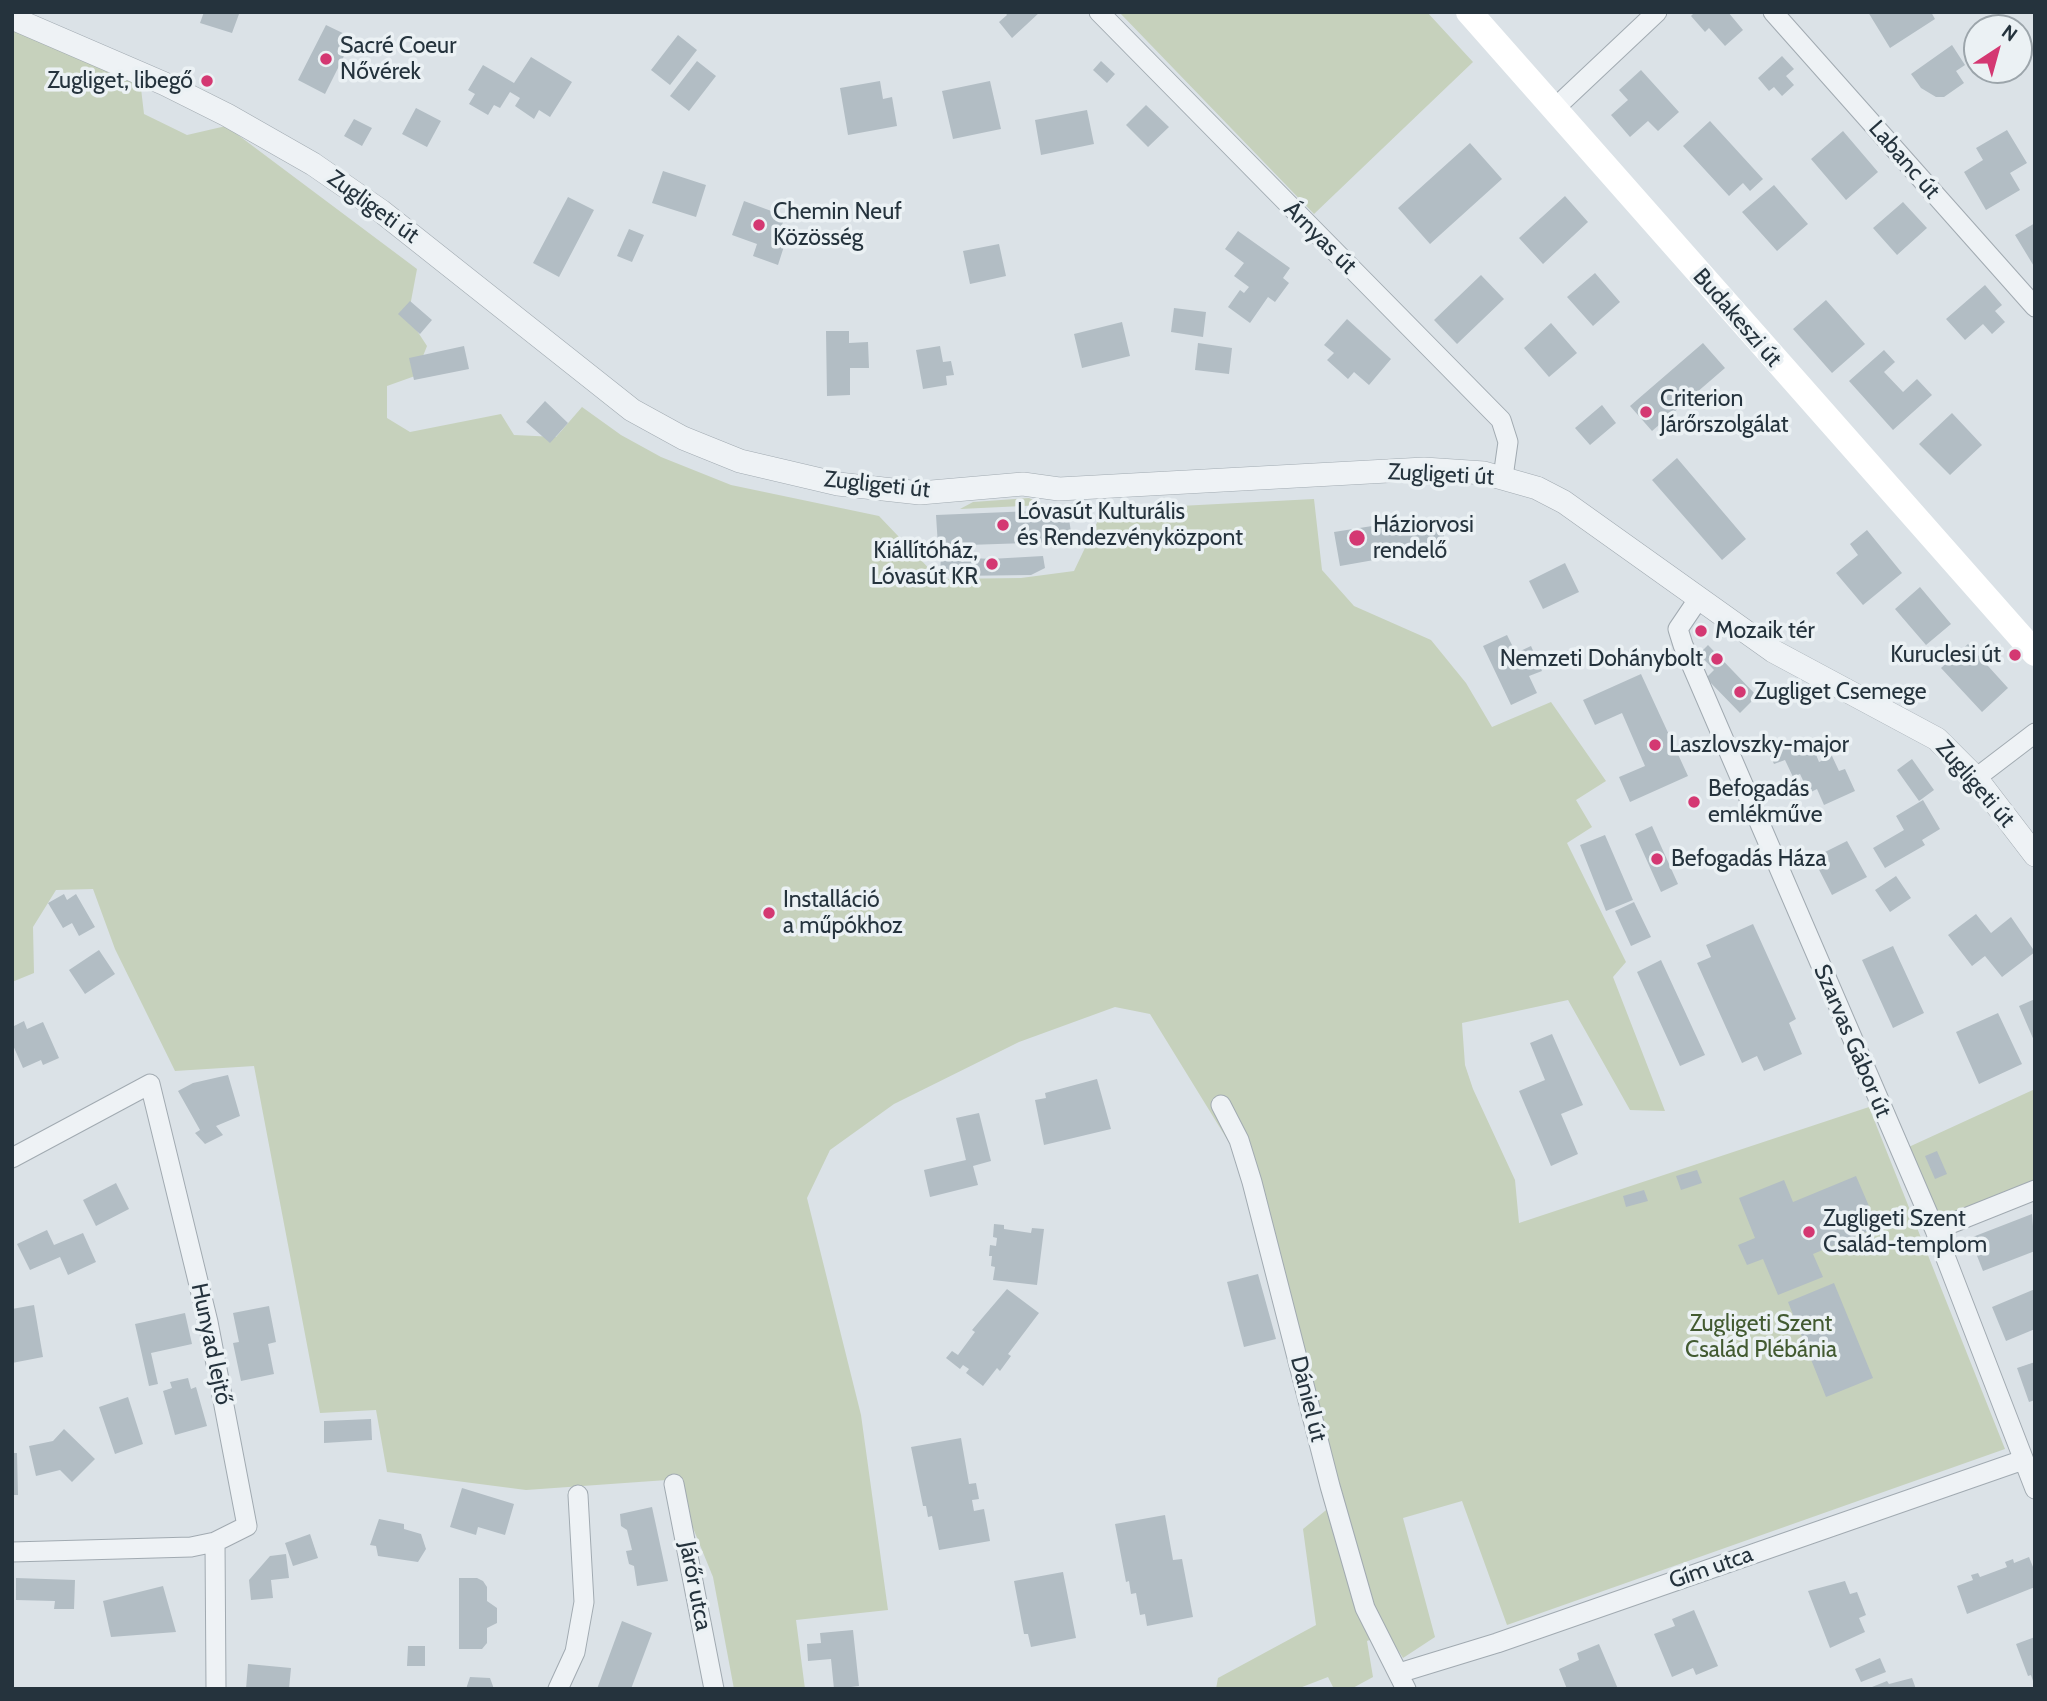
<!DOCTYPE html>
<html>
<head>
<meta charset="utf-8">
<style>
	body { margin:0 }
	#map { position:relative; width:2047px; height:1701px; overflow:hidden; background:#dbe2e7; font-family:Cabin,sans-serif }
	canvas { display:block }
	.frame { position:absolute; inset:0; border:14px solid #25333d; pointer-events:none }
	.north { position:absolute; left:1963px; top:14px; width:70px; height:70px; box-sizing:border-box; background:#ebf1f4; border:2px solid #9ca5ab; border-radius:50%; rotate:36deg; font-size:19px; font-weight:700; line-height:28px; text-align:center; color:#25333d }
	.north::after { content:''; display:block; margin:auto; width:24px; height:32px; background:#d43872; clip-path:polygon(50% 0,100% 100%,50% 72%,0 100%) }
</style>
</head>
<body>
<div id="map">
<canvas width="2047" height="1701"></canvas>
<div class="frame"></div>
<div class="north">N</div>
</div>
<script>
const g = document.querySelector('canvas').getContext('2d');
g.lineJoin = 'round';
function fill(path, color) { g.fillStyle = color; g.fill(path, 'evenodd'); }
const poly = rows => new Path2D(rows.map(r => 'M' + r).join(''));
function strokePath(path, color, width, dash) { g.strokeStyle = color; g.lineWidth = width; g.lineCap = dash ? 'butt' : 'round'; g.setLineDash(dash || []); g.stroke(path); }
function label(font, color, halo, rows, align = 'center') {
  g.font = font + ' Cabin,sans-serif'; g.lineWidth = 7; g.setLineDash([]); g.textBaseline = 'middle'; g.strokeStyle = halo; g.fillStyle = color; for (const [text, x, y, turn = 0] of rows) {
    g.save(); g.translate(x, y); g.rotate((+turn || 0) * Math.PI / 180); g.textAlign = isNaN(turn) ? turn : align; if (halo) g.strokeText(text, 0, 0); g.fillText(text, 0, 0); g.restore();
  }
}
fill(poly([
	[1119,12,1427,12,1473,62,1314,214],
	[12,23,140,80,144,114,187,135,226,126,417,269,408,317,427,346,415,376,387,386,387,418,410,432,501,414,514,435,556,437,582,407,621,435,661,457,731,485,879,516,939,579,1021,578,1074,571,1103,510,1314,499,1322,570,1354,606,1431,640,1466,683,1492,727,1551,702,1606,781,1576,800,1592,827,1567,843,1626,962,1613,977,1665,1111,1630,1110,1568,1000,1462,1023,1465,1065,1473,1089,1515,1180,1519,1223,1869,1107,2005,1449,1507,1625,1462,1501,1403,1518,1435,1637,1403,1658,1387,1633,1367,1641,1373,1677,1351,1689,1334,1689,1328,1677,1297,1689,1216,1689,1218,1678,1316,1625,1303,1529,1342,1497,1265,1193,1246,1170,1150,1014,1115,1007,1019,1042,894,1104,830,1150,807,1198,861,1415,888,1610,796,1620,805,1689,734,1689,713,1577,684,1506,681,1479,526,1490,387,1472,376,1410,320,1413,254,1066,175,1071,115,949,93,889,56,890,33,927,34,973,12,982],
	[1029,498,1044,505,960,509,973,502],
	[2035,1089,2035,1186,1935,1230,1900,1151]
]), '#c6d1bc');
fill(poly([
	[204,12,239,14,232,33,200,23],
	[1005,12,1040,12,1012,38,999,22,1007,15],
	[1695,12,1728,12,1743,30,1725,46,1709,28,1705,32,1691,16],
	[1868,12,1931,12,1935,19,1890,48],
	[326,25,353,38,325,94,298,80],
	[678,35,697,50,670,85,651,70],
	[1952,45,1965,65,1956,71,1964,83,1944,97,1936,97,1921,88,1911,74],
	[1782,56,1794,69,1786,76,1794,85,1782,96,1774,87,1769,91,1758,78],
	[531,57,572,82,550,117,539,110,534,119,515,106,520,98,510,92,500,108,494,105,488,115,469,104,475,94,468,90,483,65,514,83],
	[697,61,716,76,689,111,670,96],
	[1101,61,1115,74,1107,83,1093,70],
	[1641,70,1679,112,1658,131,1648,121,1630,137,1611,115,1628,100,1619,90],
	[880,81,883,99,892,97,897,126,848,135,840,88],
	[990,81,1001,129,953,139,942,91],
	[1146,105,1169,127,1148,147,1126,125],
	[416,108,441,121,427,147,402,134],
	[1087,110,1094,144,1041,155,1035,120],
	[354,119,372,128,362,146,344,136],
	[1710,121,1763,179,1750,191,1743,183,1729,196,1683,146],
	[2007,130,2027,163,2010,173,2020,190,1986,210,1964,172,1983,160,1976,148],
	[1843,131,1878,172,1846,200,1811,159],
	[1470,143,1502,179,1430,244,1398,208],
	[663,171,706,185,696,217,652,203],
	[1774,185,1808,224,1777,251,1742,212],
	[1565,196,1588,222,1543,264,1519,238],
	[568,197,594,210,559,277,533,263],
	[744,201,785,216,779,234,787,237,778,265,753,256,757,244,732,235],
	[1903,202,1927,228,1897,255,1873,228],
	[2035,223,2035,268,2015,235],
	[629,229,644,235,632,262,617,256],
	[1238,231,1290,268,1283,278,1289,283,1275,302,1268,297,1250,323,1228,307,1240,290,1244,293,1249,287,1234,276,1244,263,1225,249],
	[999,244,1006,276,970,284,963,251],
	[1595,273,1620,302,1593,326,1567,297],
	[1481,275,1504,299,1457,344,1434,320],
	[1985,285,2002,305,1995,311,2005,322,1992,334,1983,324,1965,340,1946,319],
	[1826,300,1865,344,1832,373,1793,329],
	[410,301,432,320,420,334,398,314],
	[1174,308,1206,312,1203,337,1171,332],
	[1347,319,1391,359,1369,385,1354,372,1348,379,1327,360,1334,353,1324,345],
	[1122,322,1130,356,1082,368,1074,334],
	[1551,323,1577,353,1549,377,1524,348],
	[826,331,849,331,849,343,868,342,869,368,850,368,850,395,827,396],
	[1198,343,1232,348,1229,374,1195,370],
	[1703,343,1725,368,1652,431,1630,406],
	[464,346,469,369,414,380,409,358],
	[940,346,943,362,951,361,954,375,946,376,947,385,923,389,916,350],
	[1884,350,1895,362,1884,372,1903,392,1917,379,1932,395,1893,430,1849,381],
	[545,401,568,423,550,443,526,422],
	[1602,405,1616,423,1590,445,1575,428],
	[1952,413,1982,445,1950,475,1919,444],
	[1677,458,1746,539,1722,560,1652,480],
	[1056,510,1056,515,1069,519,1071,532,1065,537,1057,537,1057,542,938,546,936,515],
	[1443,522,1445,554,1391,557,1340,566,1334,532,1385,524],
	[1867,530,1902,573,1863,605,1836,573,1858,555,1850,544],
	[941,556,990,559,1043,556,1045,568,1031,575,952,576,940,574],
	[1565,563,1579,592,1543,609,1529,581],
	[1920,587,1951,624,1926,645,1895,609],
	[1507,635,1516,653,1531,646,1542,671,1529,676,1537,693,1511,705,1483,646],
	[1968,644,2008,688,1982,712,1941,668],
	[1708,645,1757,696,1740,713,1706,678,1714,670,1699,654],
	[1641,674,1688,776,1630,802,1619,777,1645,766,1622,713,1595,725,1583,700],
	[1793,742,1798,754,1813,747,1819,762,1832,756,1839,771,1845,769,1855,791,1824,805,1817,789,1809,793,1800,774,1793,777,1785,760,1774,764,1769,753],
	[1912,759,1934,790,1919,801,1897,770],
	[1923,800,1940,829,1922,840,1925,845,1885,868,1873,848,1904,830,1896,816],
	[1652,826,1678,884,1661,892,1635,834],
	[1605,835,1633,900,1606,911,1580,845],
	[1847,841,1867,877,1832,895,1813,858],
	[1896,876,1911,898,1890,912,1875,890],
	[64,894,67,900,76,894,95,927,79,936,72,923,63,928,48,903],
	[1634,902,1651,937,1631,946,1615,911],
	[1976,914,1991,933,2011,917,2035,952,2002,977,1985,956,1972,966,1948,935],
	[1753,924,1796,1019,1789,1023,1802,1054,1764,1071,1757,1056,1742,1063,1697,963,1711,957,1706,945],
	[1893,946,1924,1013,1893,1028,1862,960],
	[99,950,115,974,85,994,69,970],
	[1661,960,1705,1055,1680,1066,1637,972],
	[2035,999,2035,1043,2019,1006],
	[1998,1013,2022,1064,1979,1084,1956,1032],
	[24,1021,27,1029,43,1022,59,1058,43,1065,41,1060,23,1068,12,1043,12,1027],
	[1552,1034,1583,1105,1561,1114,1578,1154,1551,1166,1519,1091,1545,1080,1530,1043],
	[228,1075,240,1116,216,1126,223,1135,205,1144,195,1133,200,1130,178,1091,193,1083],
	[1097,1079,1111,1129,1044,1145,1035,1100,1046,1098,1045,1093],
	[979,1113,991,1161,973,1166,978,1185,930,1197,924,1170,966,1160,956,1118],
	[1937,1151,1947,1174,1935,1179,1925,1156],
	[1697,1170,1702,1183,1681,1190,1676,1176],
	[1856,1176,1878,1227,1813,1254,1823,1277,1778,1295,1763,1259,1747,1265,1738,1245,1755,1238,1739,1198,1784,1180,1793,1202],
	[116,1183,129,1209,96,1226,83,1200],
	[1644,1190,1648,1201,1626,1207,1623,1196],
	[2032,1214,2035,1251,1983,1271,1970,1238],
	[994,1224,1004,1225,1004,1229,1031,1233,1032,1228,1044,1229,1037,1285,993,1280,995,1267,991,1266,992,1256,989,1256,990,1245,996,1246,997,1238,993,1237],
	[47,1230,54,1245,83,1233,96,1262,68,1275,60,1257,30,1270,17,1244],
	[1258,1274,1276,1339,1244,1347,1227,1282],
	[1834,1283,1873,1378,1826,1397,1788,1302],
	[1007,1289,1039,1313,1008,1354,1011,1356,1000,1371,997,1368,983,1386,966,1373,969,1369,963,1365,960,1369,946,1358,952,1351,958,1355,975,1332,972,1330],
	[2035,1289,2035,1329,2006,1341,1992,1307],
	[34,1305,43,1357,12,1363,12,1309],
	[269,1306,276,1342,268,1344,274,1374,241,1381,233,1343,239,1342,233,1313],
	[185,1313,192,1344,151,1353,158,1384,149,1386,135,1324],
	[2035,1362,2035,1400,2029,1402,2017,1368],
	[188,1378,191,1389,196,1387,207,1426,175,1435,163,1391,172,1388,170,1382],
	[128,1397,143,1444,115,1454,99,1407],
	[371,1419,372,1440,324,1443,324,1421],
	[64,1429,95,1459,72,1482,60,1470,36,1476,29,1446,53,1441],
	[961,1438,969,1484,976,1483,979,1499,972,1500,974,1511,984,1509,990,1541,939,1550,932,1516,928,1517,926,1506,923,1506,911,1447],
	[12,1453,17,1453,18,1495,12,1495],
	[462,1488,514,1504,505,1535,478,1527,476,1535,450,1527],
	[652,1507,668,1581,637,1586,634,1566,629,1564,626,1551,632,1550,627,1530,621,1526,620,1514],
	[1165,1515,1173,1560,1182,1559,1193,1617,1147,1626,1145,1614,1140,1615,1136,1593,1131,1594,1129,1581,1126,1582,1115,1524],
	[379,1519,404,1524,404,1529,421,1534,426,1549,418,1562,378,1556,376,1546,370,1545],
	[310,1534,318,1558,293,1566,285,1543],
	[286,1554,289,1578,271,1580,273,1598,251,1600,249,1580,270,1556],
	[2029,1557,2035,1572,2035,1587,1967,1614,1957,1586,1973,1580,1971,1575,1978,1573,1980,1577,2007,1567,2005,1562,2013,1559,2014,1563],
	[1063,1572,1076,1638,1031,1647,1028,1634,1024,1634,1014,1581],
	[16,1578,75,1580,74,1609,54,1609,55,1601,16,1600],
	[459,1578,477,1578,483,1581,487,1587,487,1601,497,1608,497,1623,487,1628,487,1643,482,1649,459,1649],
	[1845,1581,1850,1594,1857,1592,1866,1615,1859,1618,1865,1632,1830,1648,1808,1591],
	[163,1586,176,1632,111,1637,103,1601],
	[1694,1610,1718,1666,1696,1675,1693,1668,1672,1677,1654,1634,1675,1626,1672,1619],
	[622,1621,652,1633,631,1689,597,1689],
	[853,1630,859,1686,834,1689,831,1659,808,1661,807,1644,821,1643,820,1633],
	[2035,1637,2035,1684,2034,1684,2031,1675,2028,1676,2016,1644],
	[1599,1644,1618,1689,1567,1689,1559,1669,1579,1660,1577,1653],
	[408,1646,425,1646,425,1666,407,1666],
	[1880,1658,1886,1672,1861,1682,1855,1669],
	[248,1664,291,1668,289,1689,246,1689],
	[470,1677,490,1678,494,1689,466,1689],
	[1912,1678,1916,1689,1872,1687,1887,1681,1889,1684]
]), '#b2bdc4');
const minor = poly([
	[1099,12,1501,420,1508,442,1503,477],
	[1773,12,2035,307],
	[1554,109,1657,12],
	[1699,598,1678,629,1683,645,1935,1230,2035,1489],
	[1976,778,2035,733],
	[1221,1105,1239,1140,1252,1182,1330,1486,1365,1608,1406,1689],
	[12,1158,150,1084,208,1322,247,1526,215,1542,191,1547,12,1552],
	[1935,1230,2035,1190],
	[674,1484,714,1689],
	[215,1542,216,1689],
	[1399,1673,1497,1643,2023,1460],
	[558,1689,575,1652,584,1602,578,1495]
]);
const tertiary = poly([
	[12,18,165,84,227,115,313,164,381,211,632,410,683,438,740,461,838,484,920,493,1023,484,1059,489,1424,469,1484,473,1537,488,1564,502,1773,651,1937,739,1976,778,2035,855]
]);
strokePath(minor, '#a1aab1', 21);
strokePath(tertiary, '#a1aab1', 24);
strokePath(minor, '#eef2f5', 19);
strokePath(tertiary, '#eef2f5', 23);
strokePath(poly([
	[1469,12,2035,653]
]), '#fff', 26);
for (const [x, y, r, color] of [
	[326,59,7,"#d43872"],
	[207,81,7,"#d43872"],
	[759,225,7,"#d43872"],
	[1646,412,7,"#d43872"],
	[1003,525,7,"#d43872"],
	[1357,538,9,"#d43872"],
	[992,564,7,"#d43872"],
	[1701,631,7,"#d43872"],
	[2015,655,7,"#d43872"],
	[1717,659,7,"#d43872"],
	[1740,692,7,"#d43872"],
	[1655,745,7,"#d43872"],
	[1694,802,7,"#d43872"],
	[1657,859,7,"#d43872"],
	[769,913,7,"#d43872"],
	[1809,1232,7,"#d43872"]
]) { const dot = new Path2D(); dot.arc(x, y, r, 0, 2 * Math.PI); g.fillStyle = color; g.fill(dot); strokePath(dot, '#ebf1f4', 2.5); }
label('23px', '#25333d', '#ebf1f4', [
	["Sacré Coeur",340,46],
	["Nővérek",340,72],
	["Zugliget, libegő",193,81,"right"],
	["Chemin Neuf",773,212],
	["Közösség",773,238],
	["Criterion",1660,399],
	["Járőrszolgálat",1660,425],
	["Lóvasút Kulturális",1017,512],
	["és Rendezvényközpont",1017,538],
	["Háziorvosi",1373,525],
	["rendelő",1373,551],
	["Kiállítóház,",978,551,"right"],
	["Lóvasút KR",978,577,"right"],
	["Mozaik tér",1715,631],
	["Kuruclesi út",2001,655,"right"],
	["Nemzeti Dohánybolt",1703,659,"right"],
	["Zugliget Csemege",1754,692],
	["Laszlovszky-major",1669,745],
	["Befogadás",1708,789],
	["emlékműve",1708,815],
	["Befogadás Háza",1671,859],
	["Installáció",783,900],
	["a műpókhoz",783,926],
	["Zugligeti Szent",1823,1219],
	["Család-templom",1823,1245]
], 'left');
label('23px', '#25333d', '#ebf1f4', [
	["Labanc út",1904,160,49],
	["Zugligeti út",373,207,36],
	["Árnyas út",1320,238,45],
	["Budakeszi út",1737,318,49],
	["Zugligeti út",1441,475,3],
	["Zugligeti út",877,485,6],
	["Zugligeti út",1975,784,49],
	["Szarvas Gábor út",1852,1041,67],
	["Hunyad lejtő",211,1344,78],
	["Dániel út",1308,1399,76],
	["Gím utca",1711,1568,-19],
	["Járőr utca",695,1586,79]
]);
label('23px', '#425a31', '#ebf1f4', [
	["Zugligeti Szent",1761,1324],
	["Család Plébánia",1761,1350]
]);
</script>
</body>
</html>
